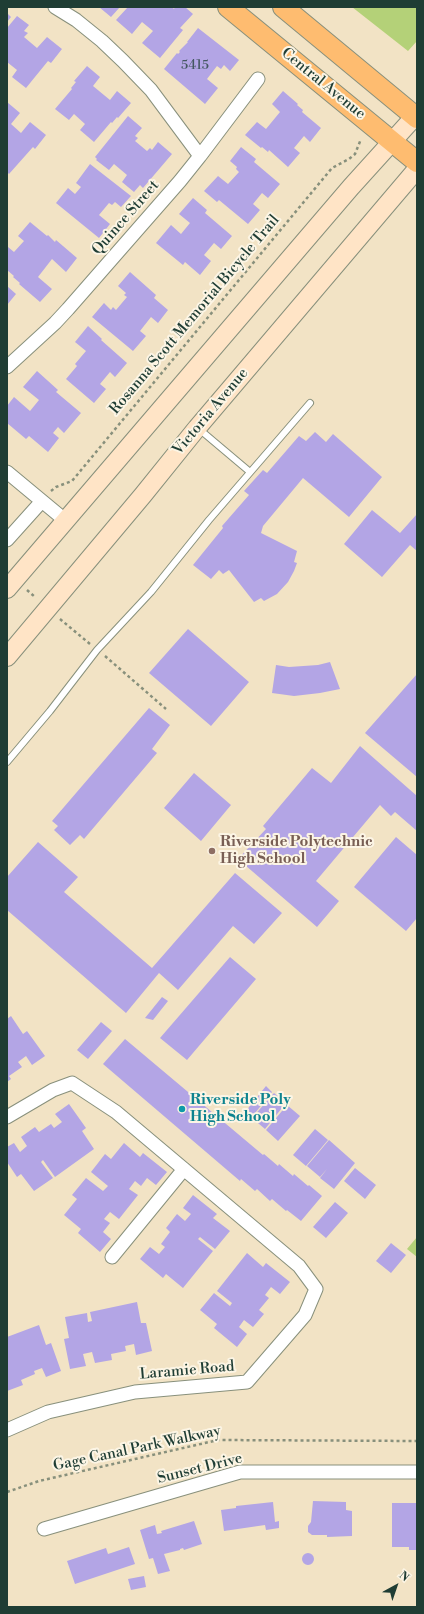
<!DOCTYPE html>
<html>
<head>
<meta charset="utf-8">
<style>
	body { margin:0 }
	#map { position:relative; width:424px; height:1614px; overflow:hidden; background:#f2e3c5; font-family:"Libre Bodoni",serif }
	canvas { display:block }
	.frame { position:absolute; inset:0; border:8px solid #1f3d34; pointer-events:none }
	.north { position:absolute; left:376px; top:1566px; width:40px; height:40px; -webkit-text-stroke:3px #fcf5e5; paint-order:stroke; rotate:40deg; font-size:11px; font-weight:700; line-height:16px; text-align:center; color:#1f3d34 }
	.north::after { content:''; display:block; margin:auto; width:14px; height:18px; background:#1f3d34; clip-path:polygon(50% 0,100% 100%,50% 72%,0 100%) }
</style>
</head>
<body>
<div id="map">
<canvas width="424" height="1614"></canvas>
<div class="frame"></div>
<div class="north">N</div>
</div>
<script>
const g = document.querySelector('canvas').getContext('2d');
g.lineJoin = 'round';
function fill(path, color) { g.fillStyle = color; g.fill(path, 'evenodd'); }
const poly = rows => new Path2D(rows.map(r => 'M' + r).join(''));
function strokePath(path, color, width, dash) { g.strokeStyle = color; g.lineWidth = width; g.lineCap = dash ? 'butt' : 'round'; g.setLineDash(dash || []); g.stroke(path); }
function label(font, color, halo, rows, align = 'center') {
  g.font = font + ' "Libre Bodoni",serif'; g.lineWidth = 4; g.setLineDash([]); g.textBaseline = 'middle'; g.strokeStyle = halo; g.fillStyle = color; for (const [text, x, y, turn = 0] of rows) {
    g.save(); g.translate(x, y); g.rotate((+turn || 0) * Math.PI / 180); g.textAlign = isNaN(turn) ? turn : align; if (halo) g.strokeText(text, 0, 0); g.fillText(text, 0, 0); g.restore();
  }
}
fill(poly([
	[352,7,417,7,417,41,408,51],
	[417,1237,417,1257,407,1249]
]), '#b4d178');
fill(poly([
	[99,7,120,7,111,17],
	[128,7,131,8,132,7,172,7,174,9,175,7,185,7,193,14,180,28,183,30,160,58,142,43,153,31,142,22,132,34,116,20],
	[7,13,11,17,7,22],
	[17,16,29,25,24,31,28,33,24,37,37,48,47,37,62,49,51,63,48,61,26,88,12,77,17,70,7,62,7,28],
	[198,28,239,60,230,71,224,65,221,69,217,66,207,79,218,88,205,104,164,69,177,53,178,54,180,52,179,51,188,42,187,42],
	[87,66,100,77,93,86,110,100,117,91,131,103,118,118,117,117,112,123,111,122,94,142,80,130,85,124,74,114,69,120,55,109,72,89,71,88,76,82,74,81],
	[283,91,298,104,297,105,303,110,302,112,321,128,310,142,304,136,294,148,300,153,288,167,269,150,268,152,262,147,261,148,245,135,257,122,266,129,280,112,272,104],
	[7,102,20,113,11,124,21,133,30,122,46,135,35,149,33,147,9,174,7,172],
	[128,116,142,128,135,136,138,138,135,141,147,151,150,148,152,150,158,142,172,154,143,188,140,185,134,192,122,182,127,175,114,164,109,170,96,160,97,159,95,157],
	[241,147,256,159,254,162,280,184,268,198,262,193,253,204,260,210,248,224,219,200,217,202,204,191,218,176,228,184,239,172,236,169,237,167,230,161],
	[90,164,131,196,121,207,115,202,112,205,109,203,99,215,110,224,99,238,56,203,68,188,75,194,81,187,76,183],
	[193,198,207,210,205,213,232,236,221,249,214,243,204,255,211,261,200,275,185,262,183,265,156,243,171,225,181,234,190,223,179,214],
	[30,222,47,236,48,235,55,242,56,240,77,258,66,272,52,259,38,277,52,289,40,302,19,284,20,283,13,277,14,276,7,270,7,249,8,247,14,252,24,241,18,236],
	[130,272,156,295,154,298,168,310,158,323,151,317,140,331,146,336,133,351,92,317,104,303,111,310,113,307,116,310,127,297,124,295,126,293,118,286],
	[7,286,16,294,7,305],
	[88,326,102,339,101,340,127,363,115,377,110,372,100,384,106,389,94,403,66,379,77,366,75,364,86,351,75,342],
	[37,371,58,390,56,392,81,413,64,433,58,427,53,433,59,438,48,452,29,436,26,439,7,423,7,406,14,397,30,411,39,400,23,387],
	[315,432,326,442,333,434,382,477,349,517,303,478,263,526,261,533,297,551,294,562,297,563,294,571,288,582,277,594,264,601,261,598,254,602,229,570,223,574,219,570,211,579,193,565,223,528,222,526,249,495,244,491,263,470,267,473,299,436,306,441],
	[372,510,400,533,417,514,417,551,410,545,382,577,344,544],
	[188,629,249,682,211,726,149,673],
	[330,662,340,689,320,693,294,696,272,693,276,665,289,667,318,665],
	[417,674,417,777,365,733],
	[149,708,170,725,152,749,157,753,84,839,80,835,70,845,54,830,58,826,52,821],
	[360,746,417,796,417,831,395,812,391,816,380,805,316,881,339,901,317,927,238,859,266,829,263,826,312,768,331,783],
	[194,773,231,805,201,841,164,808],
	[396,837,417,855,417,918,406,931,354,887],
	[38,842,78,877,64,892,152,968,235,873,282,913,254,944,233,926,178,990,159,973,126,1013,7,910,7,877],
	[230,957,256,979,187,1060,160,1038],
	[162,997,168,1001,153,1020,145,1018],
	[11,1016,23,1034,27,1031,45,1056,32,1065,26,1056,18,1062,22,1067,9,1076,11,1079,7,1082,7,1019],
	[101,1022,112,1031,88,1059,77,1050],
	[125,1039,263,1155,264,1154,278,1166,279,1164,293,1176,294,1174,308,1186,309,1185,322,1196,301,1221,287,1210,286,1211,272,1199,270,1201,257,1189,255,1191,241,1179,240,1181,103,1064],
	[266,1086,272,1092,251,1118,245,1112],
	[274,1093,286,1103,265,1129,252,1118],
	[69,1104,86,1128,82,1131,94,1149,55,1177,43,1160,41,1162,53,1178,34,1191,21,1174,17,1177,7,1162,7,1147,14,1143,20,1152,27,1146,21,1137,35,1127,39,1132,51,1124,54,1128,62,1122,55,1114],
	[287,1105,300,1116,278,1141,266,1130],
	[315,1129,328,1140,306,1166,293,1155],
	[329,1140,355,1163,334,1189,320,1178,327,1169,320,1177,307,1166],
	[124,1143,140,1157,143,1153,167,1172,156,1185,147,1178,141,1186,135,1181,129,1189,138,1195,119,1219,110,1212,104,1219,110,1223,103,1232,111,1239,100,1252,78,1233,81,1229,64,1215,77,1199,72,1195,86,1178,103,1191,108,1186,91,1172,105,1154,111,1159],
	[355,1168,376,1185,365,1199,344,1181],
	[193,1195,217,1214,213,1218,230,1231,215,1249,200,1237,198,1239,213,1251,183,1288,166,1274,163,1278,140,1259,150,1247,159,1254,165,1247,161,1244,170,1232,166,1228,177,1214,185,1221,191,1214,183,1208],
	[335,1202,348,1213,326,1238,313,1227],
	[391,1243,406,1255,391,1273,376,1261],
	[247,1253,263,1267,266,1263,290,1282,280,1294,271,1287,265,1295,269,1298,259,1310,264,1314,253,1327,244,1320,239,1327,247,1334,237,1347,214,1328,217,1324,200,1310,214,1293,230,1306,232,1303,217,1291],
	[137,1302,141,1323,146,1323,152,1351,136,1355,134,1344,125,1346,126,1351,111,1354,112,1360,95,1363,92,1352,83,1354,86,1366,70,1369,64,1339,69,1338,65,1317,87,1313,88,1322,92,1321,90,1312],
	[39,1325,46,1345,51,1343,61,1371,46,1377,42,1368,34,1371,35,1374,21,1380,23,1385,7,1391,7,1337],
	[313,1501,346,1502,346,1510,352,1511,352,1536,327,1537,327,1535,312,1535,308,1532,308,1526,311,1522],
	[273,1502,275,1522,279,1521,279,1528,266,1530,265,1525,224,1531,221,1510,236,1508,236,1506],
	[392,1503,417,1503,417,1550,409,1550,409,1547,392,1547],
	[194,1521,202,1544,184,1550,183,1548,180,1549,180,1550,164,1554,170,1571,158,1574,153,1558,149,1559,140,1530,155,1525,157,1534,162,1533,161,1531],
	[129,1547,135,1564,75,1584,67,1561,106,1548,108,1554],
	'302 1559a6 6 0 1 1 12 0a6 6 0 1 1-12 0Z',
	[144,1576,146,1587,131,1590,128,1579]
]), '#b3a5e5');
const lane = poly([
	[199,429,250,472],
	[7,762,50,711,97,650,151,592,209,520,310,403]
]);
const street = poly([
	[55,7,76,20,102,41,123,61,151,90,200,156],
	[7,367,55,323,68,309,180,181,200,156,258,79],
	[7,472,66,521],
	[7,540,42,501],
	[7,1117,53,1090,72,1083,116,1112,299,1266,316,1289,305,1315,247,1382,135,1392,48,1412,7,1430],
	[112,1257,184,1169],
	[44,1529,240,1472,417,1472]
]);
const secondary = poly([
	[7,589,351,187,417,114],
	[7,657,143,495,197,428,417,169]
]);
const primary = poly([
	[228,7,417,162],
	[283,7,417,118]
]);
strokePath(lane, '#88907c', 8);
strokePath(street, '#88907c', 15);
strokePath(secondary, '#88907c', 20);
strokePath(primary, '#88907c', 22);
strokePath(poly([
	[51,491,56,487,72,481,332,168,349,159,355,154,361,139],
	[27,590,35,597],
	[60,619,90,644],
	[105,656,166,709],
	[7,1492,39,1481,218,1440,417,1441]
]), '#88907c', 2.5, [3, 3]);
strokePath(lane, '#fff', 6);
strokePath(street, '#fff', 13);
strokePath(secondary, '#ffe4c6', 18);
strokePath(primary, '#febc70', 20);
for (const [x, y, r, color] of [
	[212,851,4,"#8d6e63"],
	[182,1109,4,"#0f9aa8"]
]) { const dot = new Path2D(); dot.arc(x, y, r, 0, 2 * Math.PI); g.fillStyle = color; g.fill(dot); strokePath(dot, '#fcf5e5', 1.5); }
label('13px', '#445760', null, [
	["5415",195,66]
]);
label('15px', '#1f3d34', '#fcf5e5', [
	["Central Avenue",323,84,39],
	["Quince Street",126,218,-49],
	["Rosanna Scott Memorial Bicycle Trail",195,315,-50],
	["Victoria Avenue",211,412,-50],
	["Laramie Road",187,1371,-5],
	["Gage Canal Park Walkway",137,1449,-12],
	["Sunset Drive",200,1469,-14]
]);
label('bold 15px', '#785e54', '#fcf5e5', [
	["Riverside Polytechnic",220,842],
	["High School",220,859]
], 'left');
label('bold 15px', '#0d838f', '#fcf5e5', [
	["Riverside Poly",190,1100],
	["High School",190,1117]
], 'left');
</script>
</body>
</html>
